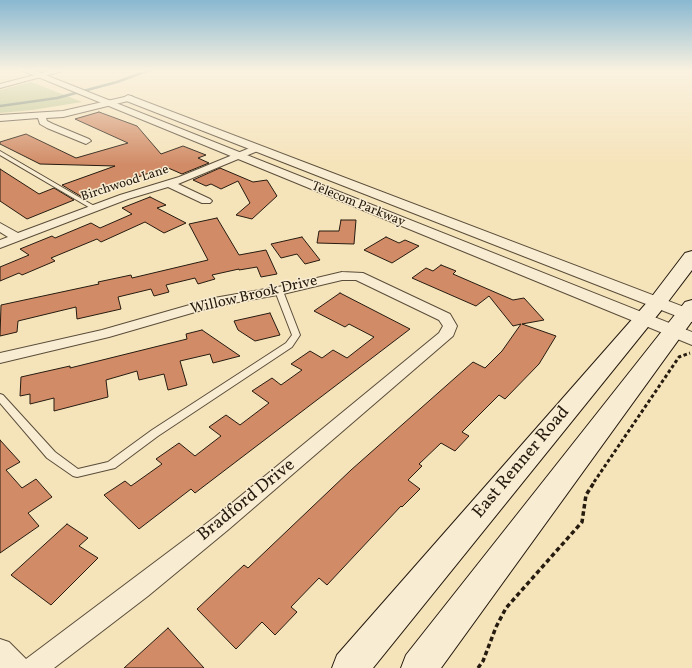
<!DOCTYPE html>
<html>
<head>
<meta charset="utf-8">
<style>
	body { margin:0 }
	canvas { display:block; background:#f5e3ba }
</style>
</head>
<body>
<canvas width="692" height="668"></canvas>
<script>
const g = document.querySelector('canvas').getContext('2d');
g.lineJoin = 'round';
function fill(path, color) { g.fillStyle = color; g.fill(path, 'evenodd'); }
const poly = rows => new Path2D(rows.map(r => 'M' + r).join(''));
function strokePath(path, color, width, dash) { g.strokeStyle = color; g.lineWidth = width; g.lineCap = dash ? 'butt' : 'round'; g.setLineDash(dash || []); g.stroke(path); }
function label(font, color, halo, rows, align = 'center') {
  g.font = font + ' Vollkorn,serif'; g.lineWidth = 3; g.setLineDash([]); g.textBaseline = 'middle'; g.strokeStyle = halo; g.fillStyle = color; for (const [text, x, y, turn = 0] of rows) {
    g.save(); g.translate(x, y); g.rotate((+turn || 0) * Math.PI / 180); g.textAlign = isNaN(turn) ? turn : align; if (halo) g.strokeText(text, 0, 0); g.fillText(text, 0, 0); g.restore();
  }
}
fill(poly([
	[31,82,82,102,32,110,0,113,0,90]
]), '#bcc490');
strokePath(poly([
	[0,106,57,98,117,82,150,70]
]), '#6d7d6f', 2.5);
const building = poly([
	[99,112,137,126,161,154,183,146,206,155,198,158,209,163,182,174,166,167,82,197,62,185,115,166,40,164,0,144,0,142,26,134,76,158,128,143,75,119,99,112],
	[220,168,253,182,267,180,277,196,252,219,236,215,250,203,238,181,221,189,211,184,206,186,193,180,220,168],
	[0,169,39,194,54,188,74,200,27,219,0,201,0,169],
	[150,197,166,205,157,208,186,223,164,233,145,222,101,242,97,239,51,258,55,261,22,275,19,273,0,281,0,267,29,255,20,249,52,236,55,238,91,223,100,228,132,214,122,208,150,197],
	[217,218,239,255,266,250,277,274,261,277,257,267,239,270,239,269,212,275,215,279,198,284,195,278,166,285,169,292,154,296,151,289,118,297,121,309,77,319,76,307,18,321,17,332,0,336,1,305,99,284,98,282,131,275,132,278,208,260,189,224,217,218],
	[341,220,356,220,354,244,317,243,319,231,339,231,341,220],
	[302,237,320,260,305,264,297,254,281,258,271,244,302,237],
	[386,237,399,243,405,240,419,246,392,263,364,250,386,237],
	[441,265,456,271,453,274,513,300,524,298,544,320,522,324,556,336,539,364,505,399,499,395,462,432,469,436,455,451,441,443,419,464,422,466,408,480,420,489,402,507,401,506,327,585,319,578,291,607,297,612,275,635,262,622,236,649,197,609,244,565,248,568,351,470,473,362,485,368,502,351,521,324,513,326,489,296,476,306,412,278,426,268,433,271,441,265],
	[340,293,410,329,195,493,191,489,139,529,104,495,125,481,131,486,162,464,156,459,179,443,195,456,221,436,209,427,226,415,240,425,269,403,252,391,272,378,281,385,302,370,291,364,310,351,322,358,333,350,347,358,374,337,349,324,345,327,314,311,340,293],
	[270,313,280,335,255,341,238,330,234,321,270,313],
	[202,330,240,356,213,363,210,354,180,361,187,385,168,390,164,374,139,380,137,371,106,380,108,397,54,411,54,398,30,404,30,394,20,396,21,377,70,366,70,368,187,339,186,334,202,330],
	[0,440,20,462,6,470,22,488,36,479,52,497,28,513,39,526,0,553,0,440],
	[67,524,88,538,79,546,98,558,51,605,11,575,67,524],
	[168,628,204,668,124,668,168,628]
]);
fill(building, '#d18c67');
strokePath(building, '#261b0f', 1);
const service = poly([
	[0,151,96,207,97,208,94,210,92,209,0,155,0,151],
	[276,289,282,289,283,291,300,335,292,347,158,436,115,468,77,477,73,476,47,458,0,403,0,394,3,395,55,452,78,469,108,462,152,430,286,343,292,335,275,291,276,289]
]);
const minor = poly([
	[54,70,63,71,0,88,0,84,54,70],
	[129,96,132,96,132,100,63,117,46,118,47,121,53,124,89,139,91,141,86,144,47,128,40,124,38,118,0,121,0,115,63,111,129,96],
	[257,145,262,148,260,150,178,184,210,199,212,201,210,203,202,203,168,187,128,199,0,248,0,240,8,237,0,232,0,223,18,233,120,195,179,177,257,145],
	[342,272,363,273,450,314,457,326,453,336,229,529,148,596,54,668,0,668,0,639,9,642,26,659,215,517,439,333,443,326,439,320,356,280,342,280,283,294,216,306,109,337,0,363,0,353,102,330,214,298,283,286,342,272]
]);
const tertiary = poly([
	[21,70,33,70,692,332,692,345,21,70],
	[128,95,692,310,692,322,124,100,123,98,128,95]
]);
const secondary = poly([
	[692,251,692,270,664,307,373,668,332,668,337,655,650,299,685,253,692,251],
	[692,300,692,321,441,668,401,668,406,655,685,302,692,300]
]);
strokePath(service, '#5a4d3a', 2);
strokePath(minor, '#5a4d3a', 2);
strokePath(tertiary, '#5a4d3a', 2);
strokePath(secondary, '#261b0f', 2);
strokePath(poly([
	[594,482,679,357,690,353]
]), '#261b0f', 3, [3.5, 2.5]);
strokePath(poly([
	[478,668,483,661,496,627,506,608,582,522,586,495,595,481]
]), '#261b0f', 3.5, [4.5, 3]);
fill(service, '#f8edd2');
fill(minor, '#f8edd2');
fill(tertiary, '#f8edd2');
fill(secondary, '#f8edd2');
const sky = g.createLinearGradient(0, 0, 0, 164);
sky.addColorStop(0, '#89b8d1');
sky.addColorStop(0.43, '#faf2e0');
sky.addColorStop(1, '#faf2e000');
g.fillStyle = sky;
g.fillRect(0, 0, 692, 164);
label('13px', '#261b0f', '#f8edd2', [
	["Birchwood Lane",125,184,-18],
	["Telecom Parkway",358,205,22]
]);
label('15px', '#261b0f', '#f8edd2', [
	["Willow Brook Drive",254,296,-13]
]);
label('18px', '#261b0f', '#f8edd2', [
	["East Renner Road",522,463,-50],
	["Bradford Drive",247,501,-39]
]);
</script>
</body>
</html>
